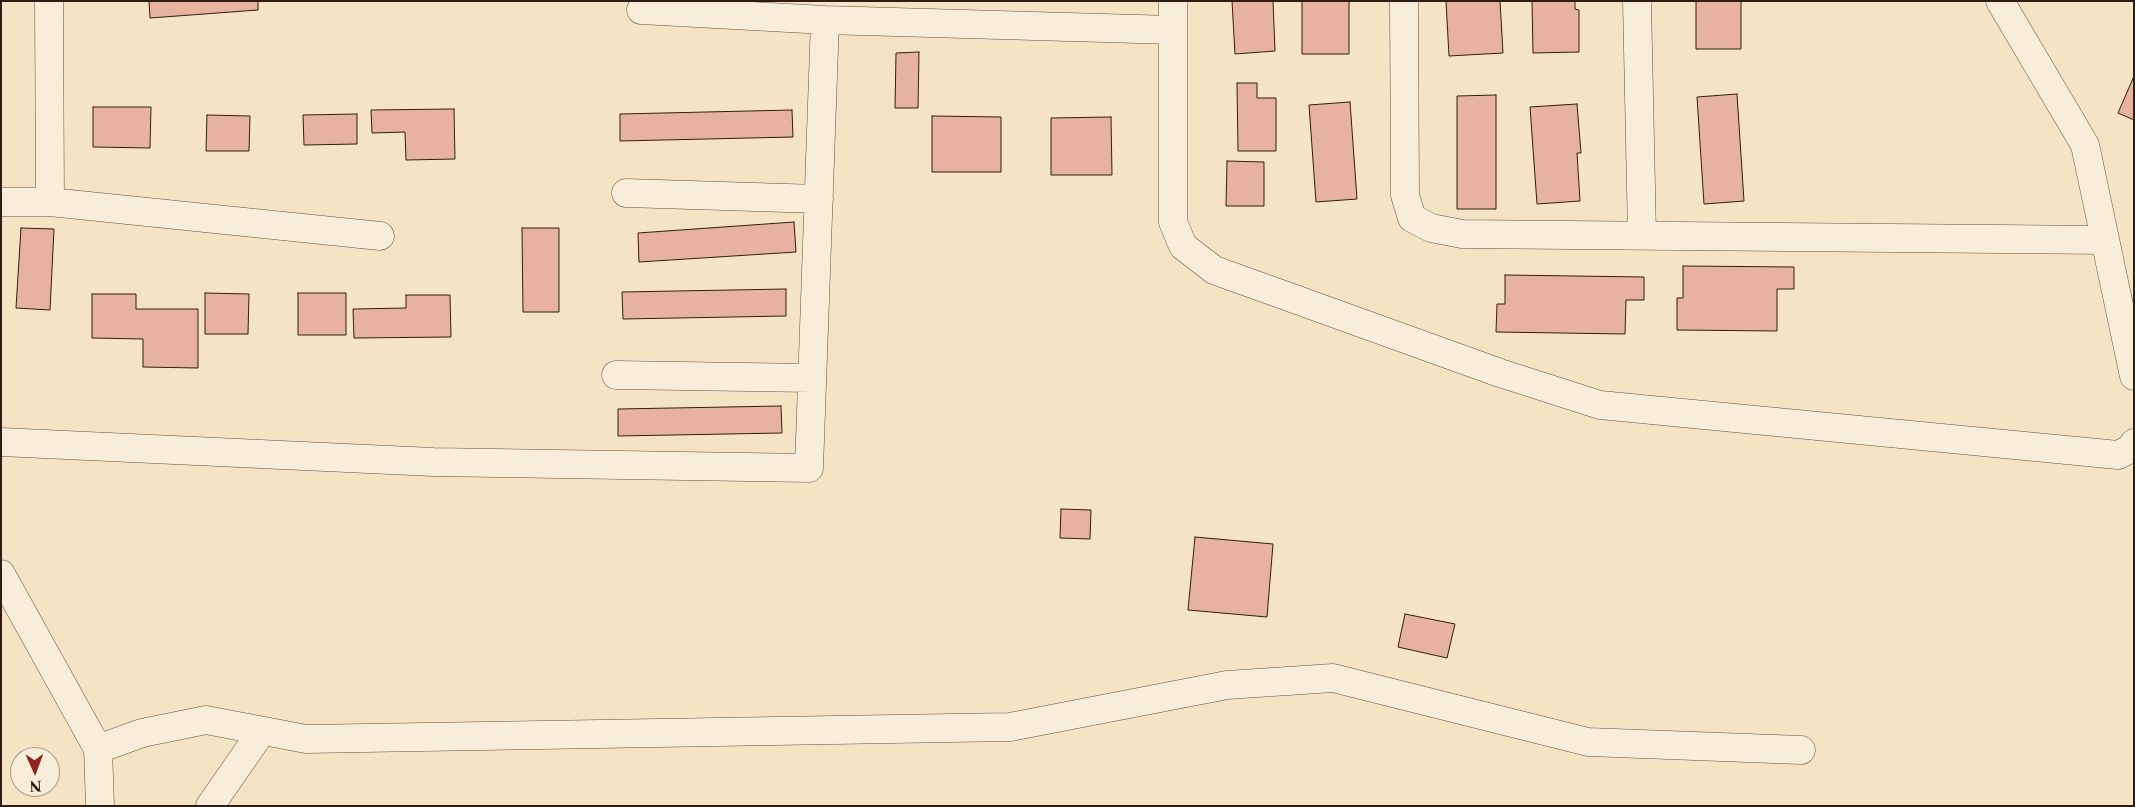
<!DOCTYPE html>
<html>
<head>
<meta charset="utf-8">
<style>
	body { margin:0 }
	#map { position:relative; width:2135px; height:807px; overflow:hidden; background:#f5e4c4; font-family:"Libre Caslon Text",serif }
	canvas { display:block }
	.frame { position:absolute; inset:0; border:2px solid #2f1d14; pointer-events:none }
	.north { position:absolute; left:10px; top:747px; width:50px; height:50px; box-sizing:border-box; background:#f8edd9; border:1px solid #a89a8a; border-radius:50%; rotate:178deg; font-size:14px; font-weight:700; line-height:20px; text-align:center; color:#2f1d14 }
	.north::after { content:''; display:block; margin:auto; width:18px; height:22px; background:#8f2418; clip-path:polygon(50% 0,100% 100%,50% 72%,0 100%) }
</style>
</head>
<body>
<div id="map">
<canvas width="2135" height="807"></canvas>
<div class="frame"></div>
<div class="north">N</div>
</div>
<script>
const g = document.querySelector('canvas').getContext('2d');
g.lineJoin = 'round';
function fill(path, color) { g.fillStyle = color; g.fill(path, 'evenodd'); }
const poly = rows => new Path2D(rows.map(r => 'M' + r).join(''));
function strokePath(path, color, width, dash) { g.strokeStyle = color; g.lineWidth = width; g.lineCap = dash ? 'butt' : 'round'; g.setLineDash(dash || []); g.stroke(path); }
const building = poly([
	[149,1,258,1,258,10,150,18,149,1],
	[1232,1,1273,1,1275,51,1235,54,1232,1],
	[1302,1,1349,1,1349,54,1302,54,1302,1],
	[1446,1,1500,1,1503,53,1449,56,1446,1],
	[1532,1,1575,1,1575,9,1579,10,1579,52,1533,53,1532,1],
	[1696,1,1741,1,1741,49,1696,49,1696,1],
	[919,52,918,108,895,108,896,53,919,52],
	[2134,76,2134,120,2118,113,2134,76],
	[1237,83,1257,83,1257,98,1276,98,1276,151,1238,151,1237,83],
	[1737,94,1744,201,1704,204,1697,97,1737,94],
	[1496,95,1496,209,1457,209,1457,96,1496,95],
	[1350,102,1357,199,1316,202,1309,105,1350,102],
	[1577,104,1581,153,1577,153,1580,201,1537,204,1530,107,1577,104],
	[93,107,151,107,150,148,93,147,93,107],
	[454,109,455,159,406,160,405,132,372,133,371,110,454,109],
	[792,110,793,137,620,141,620,114,792,110],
	[357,114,357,144,304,145,303,115,357,114],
	[207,115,250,116,249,151,206,151,207,115],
	[932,116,1001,117,1001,172,932,172,932,116],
	[1111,117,1112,175,1051,175,1051,118,1111,117],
	[1227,161,1264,162,1264,206,1226,206,1227,161],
	[794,222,796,252,639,262,638,233,794,222],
	[21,228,54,229,50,310,16,308,21,228],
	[522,228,559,228,559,312,523,312,522,228],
	[1683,266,1794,267,1794,289,1777,289,1777,331,1677,330,1677,298,1683,298,1683,266],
	[1505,275,1644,277,1644,300,1626,300,1625,334,1496,332,1497,304,1505,304,1505,275],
	[786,289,786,316,623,319,622,292,786,289],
	[205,293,249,294,248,334,205,334,205,293],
	[298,293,346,293,346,335,298,335,298,293],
	[92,294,136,294,136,309,198,309,198,368,143,367,143,339,92,338,92,294],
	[406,295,450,295,451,337,354,338,353,309,406,308,406,295],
	[781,406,782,433,618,436,618,409,781,406],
	[1061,509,1091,510,1090,539,1060,538,1061,509],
	[1195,537,1273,544,1267,617,1188,610,1195,537],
	[1405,614,1455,624,1447,658,1398,647,1405,614]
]);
fill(building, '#e8b39e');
strokePath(building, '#2f1d14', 1);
const minor = poly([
	[49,1,50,202],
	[1173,1,1173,222,1183,246,1214,270,1500,373,1600,405,2118,455,2132,448,2134,443],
	[1404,1,1405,195,1412,218,1431,228,1462,234,2105,240],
	[1637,1,1642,235],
	[2000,1,2085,145,2134,376],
	[641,10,825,20,1173,30],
	[626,193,819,199],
	[1,202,50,202,380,236],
	[616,375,812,378],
	[1,442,433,462,809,468,825,20],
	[1,574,98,749,100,806],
	[98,749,142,733,206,720,306,739,1010,727,1227,685,1333,678,1588,742,1801,750],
	[210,806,262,731]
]);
strokePath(minor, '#604f40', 29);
strokePath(minor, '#f8edd9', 28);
</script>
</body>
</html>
